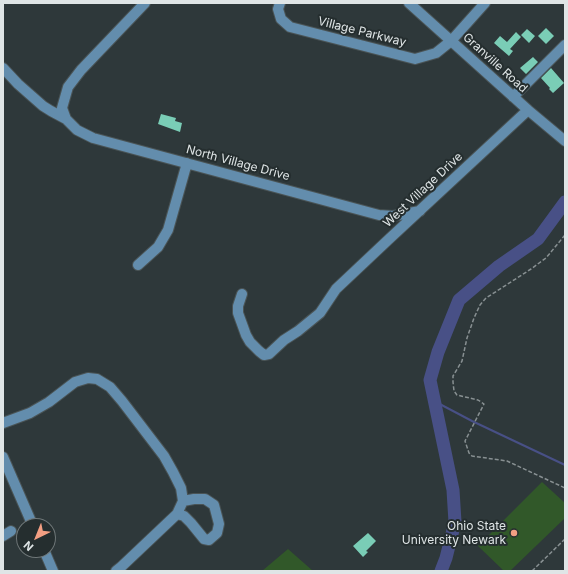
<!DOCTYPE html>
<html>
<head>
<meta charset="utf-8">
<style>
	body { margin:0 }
	#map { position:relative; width:568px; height:574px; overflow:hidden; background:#2e383a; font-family:Inter,sans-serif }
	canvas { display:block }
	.frame { position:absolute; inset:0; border:4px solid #dfe5e6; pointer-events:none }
	.north { position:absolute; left:16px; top:518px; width:40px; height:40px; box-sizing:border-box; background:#252e2f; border:1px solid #6f7778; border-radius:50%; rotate:223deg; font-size:11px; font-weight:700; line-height:16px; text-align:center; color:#dfe5e6 }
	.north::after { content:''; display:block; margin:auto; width:14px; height:18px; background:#f39f83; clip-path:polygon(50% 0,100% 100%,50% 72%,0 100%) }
</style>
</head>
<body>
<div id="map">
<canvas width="568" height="574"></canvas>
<div class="frame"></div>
<div class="north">N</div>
</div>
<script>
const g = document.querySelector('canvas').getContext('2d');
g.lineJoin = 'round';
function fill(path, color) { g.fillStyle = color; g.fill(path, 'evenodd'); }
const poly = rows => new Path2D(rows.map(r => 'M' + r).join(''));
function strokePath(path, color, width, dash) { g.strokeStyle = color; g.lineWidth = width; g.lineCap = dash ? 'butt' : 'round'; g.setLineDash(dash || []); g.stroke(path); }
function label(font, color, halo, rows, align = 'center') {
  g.font = font + ' Inter,sans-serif'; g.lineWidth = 4; g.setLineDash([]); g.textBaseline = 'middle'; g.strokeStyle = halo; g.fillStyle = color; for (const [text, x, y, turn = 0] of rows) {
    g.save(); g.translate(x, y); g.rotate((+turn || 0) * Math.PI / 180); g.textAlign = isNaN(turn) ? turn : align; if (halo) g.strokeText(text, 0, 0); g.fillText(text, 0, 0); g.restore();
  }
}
fill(poly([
	[542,482,565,503,565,518,510,571,504,571,478,546],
	[288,549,313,571,262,571]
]), '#315829');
strokePath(poly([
	[434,401,472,421,565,465]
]), '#485086', 2);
strokePath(poly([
	[441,571,446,558,455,522,453,490,430,380,438,352,459,300,499,266,538,239,565,202]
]), '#485086', 13);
fill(poly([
	[546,28,554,36,546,44,538,36],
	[527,29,535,36,529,43,521,35],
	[516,32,521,37,510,49,513,51,509,56,494,43,500,36,507,42],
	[533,57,538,62,526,74,520,68],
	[551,68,564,83,553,93,549,89,550,88,541,78],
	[161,114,176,118,175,121,182,123,180,132,158,124],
	[368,533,376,541,366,551,368,552,363,557,353,546]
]), '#7acdb6');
const minor = poly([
	[145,3,81,70,68,87,62,108,66,119,77,130,93,138,379,215,393,216,420,211],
	[280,3,278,9,281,19,290,27,415,59,436,53,451,41,485,3],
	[409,3,528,110,565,141],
	[3,68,18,84,43,106,51,111,66,119],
	[513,97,565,45],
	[138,265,158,247,168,230,187,163],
	[242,294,238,306,238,313,246,335,250,342,259,351,264,355,269,354,284,340,298,331,320,313,336,289,388,240,528,110],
	[3,423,30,413,49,402,75,382,88,378,97,379,110,387,122,401,164,456,173,472,181,488,183,501,177,514,121,567,116,571],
	[3,457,33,526],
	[177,514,184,516,191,523,204,539,209,540,217,533,219,524,214,505,205,499,194,499,183,501],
	[3,536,11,531],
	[44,550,53,571]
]);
strokePath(minor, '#4a5456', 12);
strokePath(poly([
	[565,235,546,258,531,269,486,298,480,305,474,318,467,338,462,361,453,376,453,382,454,391,457,395,478,400,484,404,465,441,469,453,472,456,507,461,565,488],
	[532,571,565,539]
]), '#889092', 1.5, [4, 2]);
strokePath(minor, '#638dad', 10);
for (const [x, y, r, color] of [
	[514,533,4,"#f39f83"]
]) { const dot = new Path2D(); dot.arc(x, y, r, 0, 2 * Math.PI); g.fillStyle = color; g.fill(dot); strokePath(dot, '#252e2f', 1.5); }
label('12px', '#dfe5e6', '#252e2f', [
	["Village Parkway",362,32,14],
	["Granville Road",495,63,42],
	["North Village Drive",238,163,15],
	["West Village Drive",423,190,-43]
]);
label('12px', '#dfe5e6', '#252e2f', [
	["Ohio State",506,526],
	["University Newark",506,540]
], 'right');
</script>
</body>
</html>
